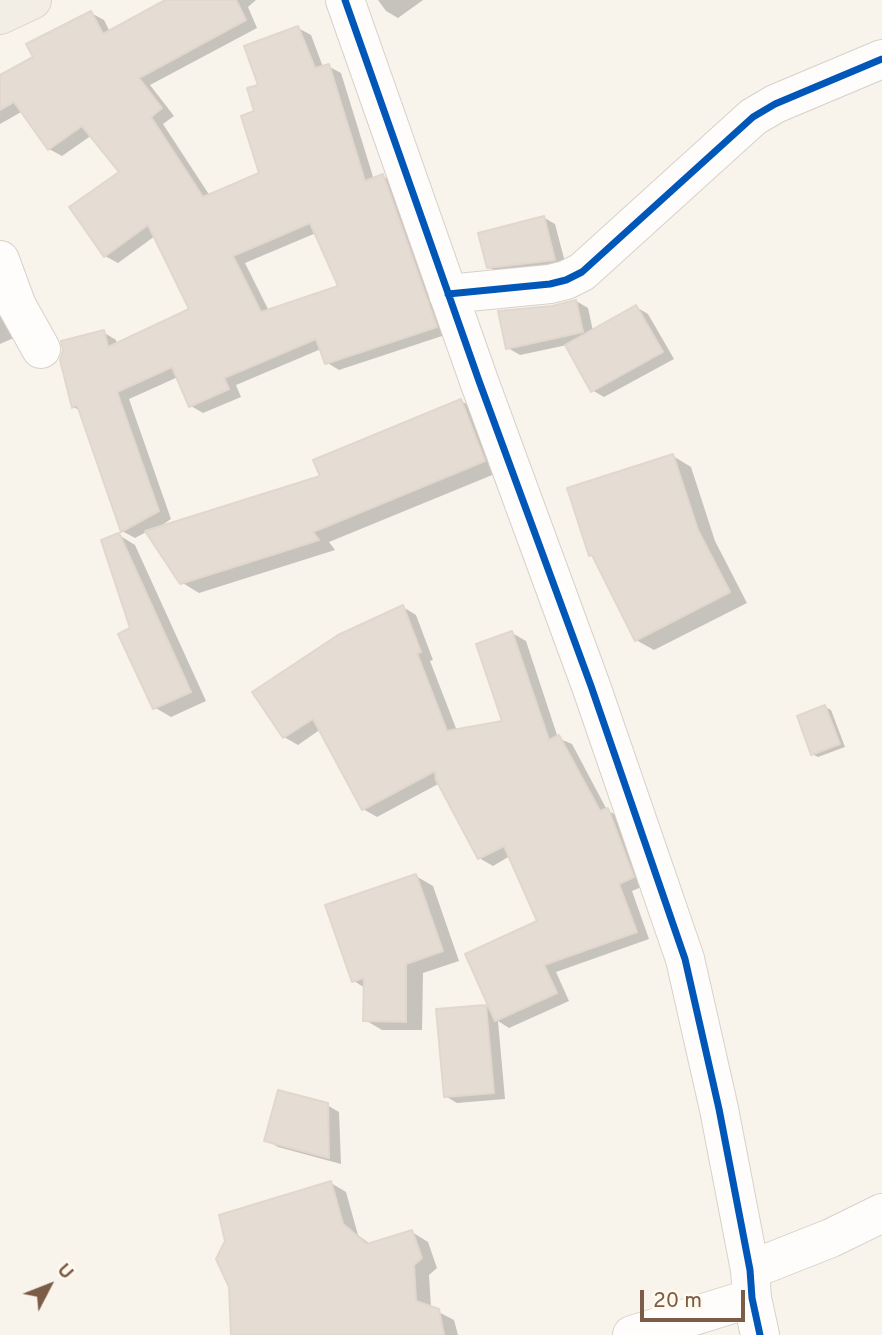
<!DOCTYPE html>
<html>
<head>
<meta charset="utf-8">
<style>
	body { margin:0 }
	#map { position:relative; width:882px; height:1335px; overflow:hidden; background:#f8f4ec; font-family:Overpass,sans-serif }
	canvas { display:block }
	.north { position:absolute; left:14px; top:1251px; width:70px; height:70px; -webkit-text-stroke:5px #fff9ee; paint-order:stroke; rotate:48deg; font-size:19px; font-weight:700; line-height:28px; text-align:center; color:#7a5c47 }
	.north::after { content:''; display:block; margin:auto; width:24px; height:32px; background:#7a5c47; clip-path:polygon(50% 0,100% 100%,50% 72%,0 100%) }
	.scale { position:absolute; left:640px; top:1290px; width:105px; height:32px; box-sizing:border-box; border:4px solid #7a5c47; border-top:0; padding-left:9px; font-size:21px; line-height:24px; white-space:nowrap; color:#7a5c47; -webkit-text-stroke:5px #fff9ee; paint-order:stroke }
</style>
</head>
<body>
<div id="map">
<canvas width="882" height="1335"></canvas>
<div class="north">U</div>
<div class="scale">20 m</div>
</div>
<script>
const g = document.querySelector('canvas').getContext('2d');
g.lineJoin = 'round';
function fill(path, color) { g.fillStyle = color; g.fill(path, 'evenodd'); }
const poly = rows => new Path2D(rows.map(r => 'M' + r).join(''));
function strokePath(path, color, width, dash) { g.strokeStyle = color; g.lineWidth = width; g.lineCap = dash ? 'butt' : 'round'; g.setLineDash(dash || []); g.stroke(path); }
fill(poly([
	[169,0,256,0,248,7,257,28,150,85,174,116,163,124,210,196,261,174,256,112,261,86,298,28,311,35,323,67,328,66,341,73,374,180,383,176,396,184,448,334,339,370,326,362,321,349,236,385,241,397,203,413,191,406,178,377,129,399,171,519,155,530,322,477,461,401,479,411,502,471,329,542,335,550,199,593,181,582,148,531,135,538,122,531,81,411,73,407,103,332,116,340,117,345,192,310,155,236,118,263,105,256,121,172,92,135,62,156,49,149,23,111,0,124,0,77,35,58,91,13,104,20,110,32],
	[316,233,340,287,269,311,245,263],
	[378,0,423,0,398,18,386,11],
	[543,217,555,224,566,266,501,274,488,267],
	[0,300,16,337,0,344],
	[576,301,588,308,593,331,636,307,648,314,674,359,604,397,592,390,567,345,520,355,508,348],
	[673,456,691,467,715,541,747,603,654,650,636,640,594,557,591,555],
	[119,535,135,545,206,701,171,717,154,707,132,629],
	[403,607,416,615,433,660,430,661,457,731,505,722,512,633,526,641,558,738,572,744,607,810,621,818,646,885,632,891,649,939,556,972,569,1001,509,1028,498,1021,505,1099,457,1103,445,1096,486,1006,492,1010,540,922,510,856,493,866,479,858,440,783,377,817,363,809,321,729,298,745,284,737,255,692],
	[825,707,831,710,845,747,818,757,812,754],
	[416,876,433,886,459,961,423,973,422,1030,382,1030,365,1020,365,988,354,981],
	[327,1105,339,1112,341,1164,278,1147,266,1140],
	[331,1183,346,1192,358,1235,370,1244,412,1232,428,1242,437,1268,429,1275,431,1308,454,1320,458,1335,233,1335]
]), '#0003');
const building = poly([
	[165,0,236,0,246,20,139,78,162,108,151,117,203,197,259,173,241,116,254,111,247,88,258,85,244,46,298,26,315,68,329,64,365,181,383,174,437,327,325,364,316,339,224,378,229,389,189,407,172,367,117,392,159,511,121,532,77,405,72,408,60,360,63,350,61,341,104,330,108,347,189,309,148,225,104,257,69,207,119,172,82,126,48,150,14,102,0,110,0,75,33,57,26,44,91,11,103,34,165,0],
	[310,223,338,286,261,312,233,256,310,223],
	[544,216,555,260,487,268,478,233,544,216],
	[576,300,583,332,506,349,498,311,552,306,576,300],
	[636,305,663,352,591,392,565,345,636,305],
	[461,399,485,461,313,532,319,540,180,584,145,531,320,476,313,460,461,399],
	[673,454,698,530,730,592,635,641,592,555,589,556,567,488,673,454],
	[119,533,191,692,153,709,118,634,130,628,101,540,119,533],
	[403,605,421,652,417,653,447,731,502,721,476,644,512,631,549,740,559,735,600,811,608,808,634,877,619,884,637,932,544,965,557,993,495,1021,465,954,537,921,504,846,478,859,436,780,435,771,362,810,313,719,283,738,252,692,338,635,403,605],
	[825,705,840,744,811,755,797,716,825,705],
	[416,874,443,951,406,964,406,1022,363,1021,364,978,352,982,325,905,416,874],
	[486,1005,494,1093,444,1097,436,1009,486,1005],
	[278,1090,328,1103,329,1158,264,1141,278,1090],
	[331,1181,343,1224,367,1244,412,1230,422,1258,414,1265,416,1301,439,1309,444,1335,231,1335,229,1287,216,1259,225,1241,219,1215,331,1181]
]);
fill(building, '#e5dcd3');
strokePath(building, '#e2d7cd', 2);
const minor = poly([
	[345,0,479,381,591,686,685,959,719,1109,750,1270,752,1298,760,1335],
	[0,260,17,306,41,349],
	[448,294,550,284,566,280,582,272,753,117,775,104,882,59],
	[750,1270,831,1238,882,1213],
	[632,1335,752,1298]
]);
const major = poly([
	[0,15,32,0]
]);
strokePath(minor, '#d7d1ca', 40);
strokePath(major, '#dad1c8', 40);
strokePath(minor, '#fefdfc', 38);
strokePath(major, '#f3eee5', 38);
strokePath(poly([
	[345,0,479,381,591,686,685,959,719,1109,750,1270,752,1298,760,1335],
	[448,294,550,284,566,280,582,272,753,117,775,104,882,59]
]), '#0057b8', 7);
</script>
</body>
</html>
